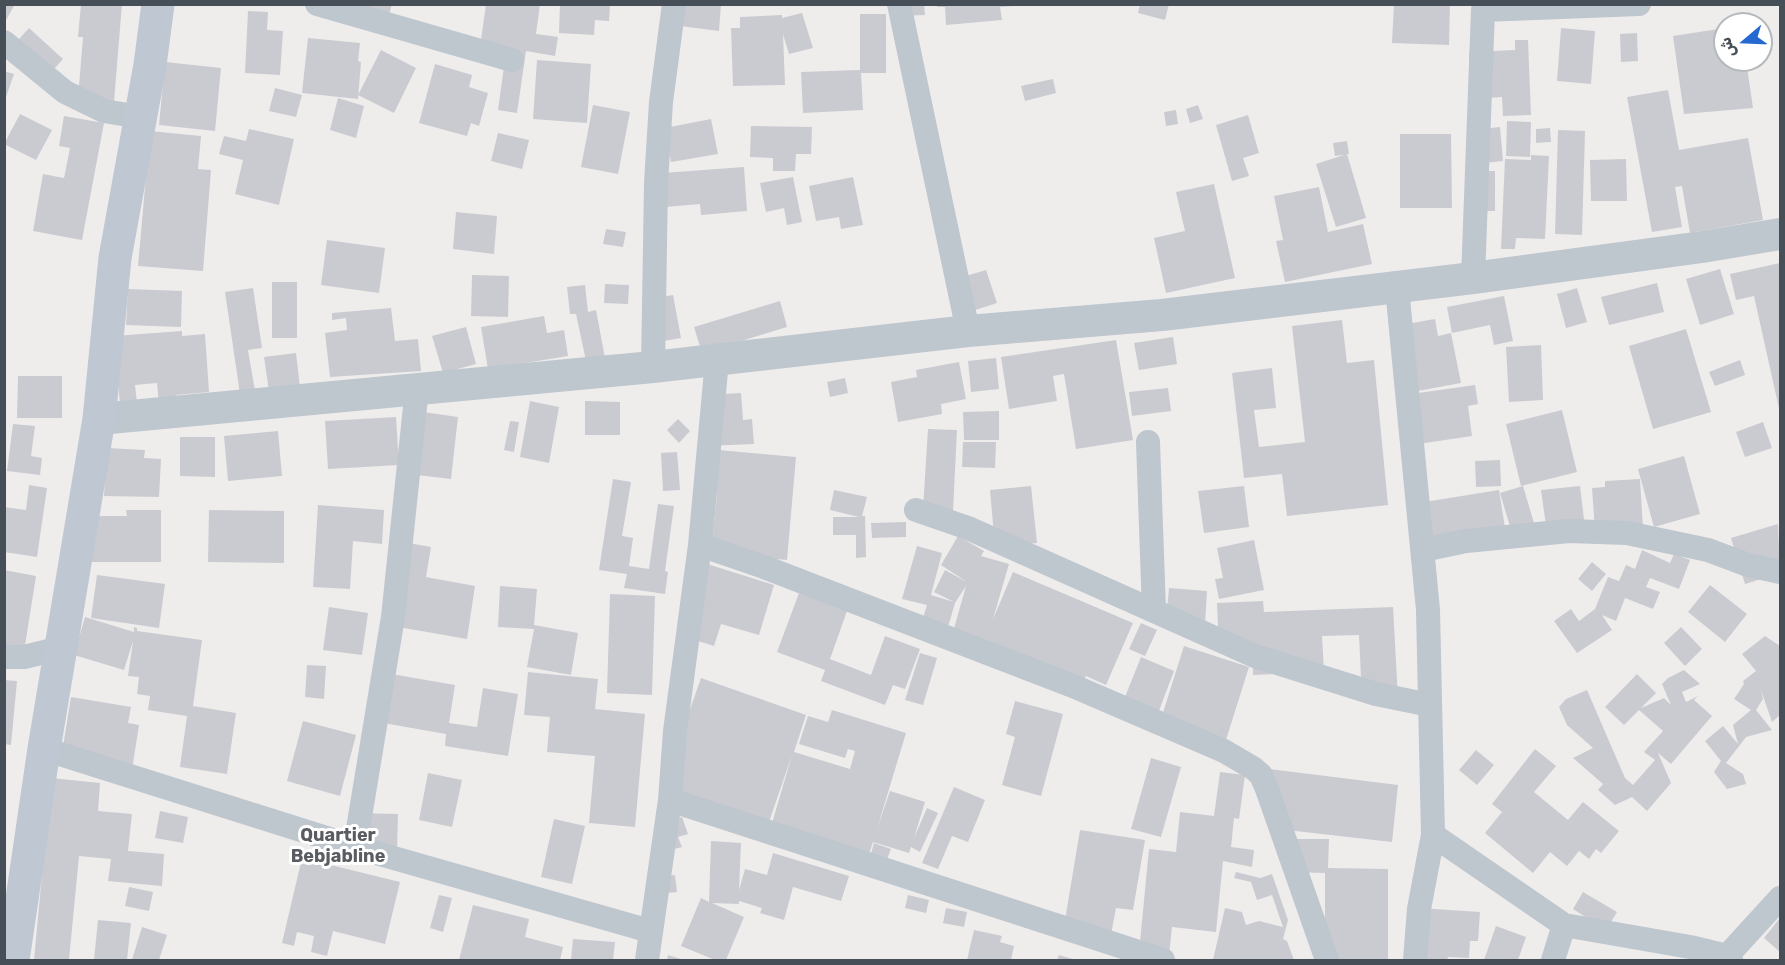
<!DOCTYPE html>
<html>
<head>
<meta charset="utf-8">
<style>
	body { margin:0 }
	#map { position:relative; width:1785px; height:965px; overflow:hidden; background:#efecec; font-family:Rubik,"Noto Naskh Arabic",sans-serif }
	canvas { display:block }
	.frame { position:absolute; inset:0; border:6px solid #464f58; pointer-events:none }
	.north { position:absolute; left:1713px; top:12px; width:60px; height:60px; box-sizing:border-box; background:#fff; border:2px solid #b5b9bc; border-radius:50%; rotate:251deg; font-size:16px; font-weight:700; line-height:24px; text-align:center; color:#464f58 }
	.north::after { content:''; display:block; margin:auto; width:21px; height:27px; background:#2569d0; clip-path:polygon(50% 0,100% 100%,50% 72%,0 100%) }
</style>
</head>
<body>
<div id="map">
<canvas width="1785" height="965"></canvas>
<div class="frame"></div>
<div class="north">ش</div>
</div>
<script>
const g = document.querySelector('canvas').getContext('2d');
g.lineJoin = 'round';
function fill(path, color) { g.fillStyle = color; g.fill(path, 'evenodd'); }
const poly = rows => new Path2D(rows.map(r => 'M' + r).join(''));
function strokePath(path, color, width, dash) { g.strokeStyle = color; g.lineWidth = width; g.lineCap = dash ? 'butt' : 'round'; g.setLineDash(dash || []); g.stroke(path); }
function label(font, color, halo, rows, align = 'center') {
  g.font = font + ' Rubik,sans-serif'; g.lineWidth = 6; g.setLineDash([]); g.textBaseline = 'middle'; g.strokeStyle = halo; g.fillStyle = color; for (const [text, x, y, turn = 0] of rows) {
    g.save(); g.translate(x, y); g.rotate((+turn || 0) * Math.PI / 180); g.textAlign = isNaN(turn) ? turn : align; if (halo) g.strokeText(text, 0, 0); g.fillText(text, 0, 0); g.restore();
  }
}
fill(poly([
	[4,4,15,4,4,24],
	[81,4,122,4,113,114,77,111,83,37,78,37],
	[353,4,392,4,387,22],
	[486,4,540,4,536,34,558,37,555,56,526,51,517,113,498,110,506,52,480,48],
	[560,4,610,4,609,21,595,20,594,35,559,33],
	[682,4,721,4,719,31,680,26],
	[894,4,924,4,925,15,894,16],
	[937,4,1014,4,1014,6,1000,7,1002,20,946,25,945,7,937,7],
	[1140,4,1169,4,1165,20,1138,13],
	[1394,4,1450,4,1449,45,1392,43],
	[248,11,268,12,267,30,283,31,280,75,245,73],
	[802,13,813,48,789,54,783,34,785,85,733,86,731,28,740,28,740,17,782,15,782,18],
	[860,14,886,14,886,73,861,73,863,110,803,113,801,72,860,70],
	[29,28,63,59,46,78,12,47],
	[1561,28,1595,31,1591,84,1557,81],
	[1725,28,1725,60,1746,60,1753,108,1684,114,1673,36],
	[1637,33,1638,61,1621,62,1620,34],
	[308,38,360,43,358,61,361,62,358,99,302,93],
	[1515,40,1528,40,1531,115,1503,116,1502,97,1471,99,1469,52,1515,50],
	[381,50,416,68,394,113,358,95],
	[537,60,591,64,587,123,533,119],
	[165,62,221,68,215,131,159,125],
	[435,64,472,75,469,87,488,93,479,126,471,123,467,136,419,123],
	[4,71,14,74,5,100,4,100],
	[1053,79,1056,93,1025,101,1021,86],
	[275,88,302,95,296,117,269,111],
	[1668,90,1679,150,1748,138,1763,220,1690,233,1682,186,1675,187,1682,227,1652,232,1627,97],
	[338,98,364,106,356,138,330,130],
	[593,105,630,112,618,174,581,167],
	[1198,105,1203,119,1190,123,1186,109],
	[1176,110,1178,124,1166,126,1164,112],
	[20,114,52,130,36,160,4,144],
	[1248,115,1259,153,1243,158,1249,176,1232,181,1216,125],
	[64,116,104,123,82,240,33,231,43,174,64,178,70,148,59,146],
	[711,119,718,154,671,162,665,128],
	[1507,121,1531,122,1530,157,1506,156],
	[751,126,812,127,811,154,796,154,795,171,773,171,773,158,750,157],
	[1500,127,1503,161,1484,163,1481,129],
	[1550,128,1551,142,1536,143,1536,129],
	[249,129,294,139,279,205,235,194,243,160,219,154,224,136,246,141],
	[1558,130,1585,131,1582,235,1555,234],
	[150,131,201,136,198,169,211,170,203,271,138,266],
	[498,133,529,140,522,169,491,161],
	[1400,134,1451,134,1452,208,1400,208],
	[1347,141,1349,154,1335,156,1333,143],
	[1347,154,1366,218,1336,227,1316,164],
	[1531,155,1549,156,1545,239,1516,238,1515,249,1501,249,1505,159,1531,160],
	[1626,159,1627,201,1591,201,1590,160],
	[744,167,747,211,701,215,700,204,666,207,663,173],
	[1478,171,1495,171,1495,211,1478,211],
	[793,177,802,222,787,225,784,208,766,212,760,183],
	[853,177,863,225,841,229,839,217,816,221,809,186],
	[1214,184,1235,278,1166,293,1154,238,1185,231,1176,192],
	[1319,187,1328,232,1363,224,1372,264,1285,282,1276,241,1283,240,1274,196],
	[456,212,497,216,494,254,453,249],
	[606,229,626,232,623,247,603,244],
	[327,240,385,248,379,293,321,285],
	[1780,263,1780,413,1754,296,1736,300,1730,274],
	[1720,269,1734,314,1700,325,1686,279],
	[986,270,997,303,966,313,956,279],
	[472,275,509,276,508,317,471,316],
	[272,282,297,282,297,338,272,338],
	[1657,283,1664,312,1609,325,1601,297],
	[605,284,629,285,628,304,604,303],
	[585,285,588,312,596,310,605,358,586,361,576,314,570,314,567,287],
	[253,288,262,348,248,350,255,391,240,394,225,292],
	[1577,288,1587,322,1566,328,1557,294],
	[128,289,182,291,181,327,126,325],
	[673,295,681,338,653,343,645,300],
	[1504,296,1513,341,1494,345,1490,325,1452,333,1447,307],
	[780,301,787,327,702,353,694,327],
	[391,308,395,341,418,339,421,371,330,377,325,333,347,330,346,318,332,320,332,313],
	[544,316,547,333,564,330,568,356,488,369,481,327],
	[1435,319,1438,336,1451,333,1461,383,1412,392,1401,325],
	[1342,320,1347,363,1374,360,1388,505,1287,516,1282,474,1244,478,1232,373,1272,368,1276,408,1254,410,1259,447,1305,442,1292,326],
	[466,327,476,364,443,373,432,336],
	[1686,329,1711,412,1653,429,1629,346],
	[182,331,182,336,205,334,209,392,176,395,177,403,159,404,157,383,135,385,137,403,120,404,114,336],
	[1173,337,1177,364,1139,370,1134,343],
	[1116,340,1133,440,1076,449,1064,374,1053,376,1057,401,1009,409,1001,357],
	[1541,345,1543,400,1509,402,1506,347],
	[296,353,300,387,269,391,264,357],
	[996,358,999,389,971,392,968,361],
	[1740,360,1745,375,1715,386,1709,372],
	[959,362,966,399,941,404,942,414,898,422,891,382,917,377,916,370],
	[18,376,62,376,62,418,17,418],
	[845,378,848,393,830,397,827,382],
	[1475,385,1478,404,1468,406,1472,436,1405,446,1397,396],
	[1168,388,1171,411,1132,416,1129,392],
	[741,393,743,420,752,419,754,444,706,446,702,395],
	[530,401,559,407,549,463,520,457],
	[585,401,620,402,620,435,585,435],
	[1562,410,1577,472,1521,486,1506,424],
	[416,411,458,417,451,479,409,474],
	[999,411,999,440,964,440,963,412],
	[396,417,399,465,328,469,325,421],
	[678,419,690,431,679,443,667,430],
	[510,421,519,422,514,452,504,450],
	[1763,422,1772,448,1745,457,1736,432],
	[13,424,35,426,31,456,42,458,40,475,7,471],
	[928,429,957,430,953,511,923,509],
	[278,431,282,476,228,481,224,436],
	[180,437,215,437,215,477,180,476],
	[963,442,996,442,995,468,962,467],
	[107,448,145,450,144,458,161,459,159,497,104,496],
	[707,449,796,457,787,560,711,553,717,494],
	[677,452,680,490,663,491,661,453],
	[1684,456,1700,514,1654,527,1638,469],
	[1500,460,1501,486,1476,487,1475,461],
	[613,479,631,482,622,536,633,538,629,566,649,569,658,504,674,506,665,571,668,572,665,594,624,588,627,574,599,570],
	[1640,479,1643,528,1595,531,1592,488,1605,487,1605,481],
	[29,485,47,488,37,557,4,552,4,507,26,510],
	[1031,486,1037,543,995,547,990,490],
	[1244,486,1249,527,1204,533,1198,491],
	[1523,486,1534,523,1511,530,1500,493],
	[1580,486,1585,528,1547,533,1541,490],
	[834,490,867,497,862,516,865,516,866,557,856,558,856,535,833,535,833,517,859,517,830,510],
	[1499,490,1506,534,1417,539,1412,504],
	[318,505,384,510,382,544,353,541,350,589,313,587],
	[126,510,161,510,161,562,92,562,92,516,127,516],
	[209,510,284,511,284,563,208,562],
	[906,522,906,537,872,538,871,523],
	[1778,524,1780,573,1745,584,1731,538],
	[958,536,984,551,981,556,1009,564,993,619,1013,572,1133,623,1106,685,1086,676,1080,687,949,646,966,586,955,603,946,634,920,627,927,605,902,599,917,546,942,553,931,595,954,602,934,592,945,570,967,582,941,565],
	[1254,540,1264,590,1219,599,1215,579,1223,578,1217,548],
	[397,541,431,547,426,577,475,586,467,639,398,627],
	[1642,550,1670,563,1674,554,1690,560,1679,589,1650,578,1646,587,1660,592,1653,609,1625,598,1616,621,1602,615,1612,630,1577,653,1554,621,1571,609,1579,621,1595,609,1608,577,1619,581,1626,565,1635,569],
	[701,562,774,585,759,635,721,624,714,646,679,635],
	[1592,562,1606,574,1592,591,1578,579],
	[4,570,36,576,24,652,4,655],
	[97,575,165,584,159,628,91,618],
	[1710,585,1747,614,1725,642,1688,612],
	[500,586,537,589,534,625,578,633,571,675,527,667,534,629,498,627],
	[1169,588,1207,591,1205,624,1166,621],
	[799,593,847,611,830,659,871,675,885,636,920,649,905,689,893,685,885,705,821,681,825,670,777,652],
	[610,594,655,596,652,695,607,693],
	[1263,601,1264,612,1393,607,1398,698,1362,699,1359,635,1322,636,1324,672,1253,675,1252,649,1219,650,1217,603],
	[329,607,368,613,362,655,323,650],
	[85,617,134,632,134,627,137,628,137,631,202,640,193,706,236,713,227,774,180,767,187,716,148,710,150,696,137,694,139,677,128,676,133,641,124,670,74,655],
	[1141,623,1157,630,1145,656,1129,649],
	[1681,627,1702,649,1685,666,1664,643],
	[1765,636,1780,646,1780,715,1772,722,1761,690,1763,699,1756,710,1772,730,1746,737,1726,763,1743,774,1746,784,1727,789,1714,772,1721,761,1705,741,1723,726,1738,744,1733,725,1751,710,1734,699,1744,684,1743,681,1756,671,1742,654],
	[1184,646,1249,667,1225,743,1160,722],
	[920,653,937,658,923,705,905,700],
	[1141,657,1174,671,1157,716,1123,702],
	[307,665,326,666,324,699,305,697],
	[1684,670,1700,684,1682,692,1686,702,1698,696,1694,700,1712,716,1671,764,1658,753,1671,783,1647,811,1632,797,1615,805,1598,790,1603,784,1573,758,1593,748,1567,725,1559,707,1566,699,1587,690,1625,778,1633,785,1655,760,1644,752,1663,731,1639,710,1624,725,1605,707,1637,674,1656,693,1641,708,1664,698,1671,705,1662,684,1668,678],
	[380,672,455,685,449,723,477,727,483,688,518,694,508,756,445,746,446,734,372,721],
	[528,672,598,679,595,709,645,714,635,827,589,823,595,756,547,752,550,717,524,715],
	[701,678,806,715,794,752,850,769,855,751,848,749,845,758,799,744,808,716,828,722,832,710,906,733,877,829,890,791,925,802,914,838,927,808,938,813,920,852,911,847,909,853,873,842,869,854,770,830,792,755,769,822,663,786],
	[4,680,17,681,11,745,4,744],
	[71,697,131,707,128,723,139,725,131,776,60,765],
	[1015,701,1063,714,1041,796,1002,785,1015,737,1006,734],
	[303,721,356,735,340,796,287,781],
	[1535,749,1556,766,1534,792,1568,820,1583,802,1619,831,1601,853,1596,849,1589,859,1579,851,1567,866,1550,852,1533,873,1485,833,1502,812,1492,804],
	[1476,750,1494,765,1477,785,1459,770],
	[1151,758,1181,767,1161,837,1131,829],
	[1261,768,1398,785,1392,842,1278,829,1282,797,1258,793],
	[1220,772,1245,775,1239,819,1234,818,1231,847,1254,850,1252,867,1223,861,1216,932,1172,927,1169,955,1139,952,1149,849,1176,852,1180,812,1214,816],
	[428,773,462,780,452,827,419,820],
	[51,778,100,783,98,811,132,814,128,851,164,854,162,886,108,881,111,859,79,856,69,960,34,960],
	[954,787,985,800,968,842,952,836,938,869,922,863],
	[160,811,188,817,183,843,155,838],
	[356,813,398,814,397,852,355,852],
	[682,817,688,834,678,837,682,847,671,850,662,824],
	[554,819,585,826,572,884,541,877],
	[1080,830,1145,840,1133,910,1116,908,1110,940,1063,932],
	[1289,839,1329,839,1328,868,1388,869,1388,960,1335,960,1317,916,1325,917,1325,873,1289,872],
	[711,841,741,843,739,890,745,869,767,875,773,853,849,876,841,901,793,887,784,920,760,913,762,908,739,901,739,904,712,903,744,917,726,960,715,960,681,946,701,898,709,902],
	[874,843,891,849,886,862,870,857],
	[302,858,400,882,385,944,333,931,327,956,311,952,314,936,297,932,294,946,282,943],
	[1236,872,1260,878,1272,874,1288,920,1283,939,1287,941,1294,960,1213,960,1225,908,1242,912,1246,925,1259,921,1283,927,1272,895,1257,900,1251,882,1234,878],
	[675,875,677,892,657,894,655,877],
	[129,887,153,892,149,911,125,906],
	[1583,892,1617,912,1606,930,1573,909],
	[439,895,452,898,443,932,430,928],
	[908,895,929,900,926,913,905,908],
	[473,905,529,919,525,937,563,947,560,960,459,960],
	[946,908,967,912,964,927,943,923],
	[1419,908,1480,912,1478,941,1470,941,1469,958,1448,957,1447,960,1416,960],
	[1780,918,1780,952,1764,938],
	[98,920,131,923,127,960,94,960],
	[1496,926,1526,937,1518,960,1484,960],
	[142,927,167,935,159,960,132,960],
	[974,930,1002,936,1000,942,1014,946,1011,960,967,960],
	[573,939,615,942,613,960,571,960],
	[668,955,684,960,667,960],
	[1059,955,1076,960,1057,960]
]), '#cacbd1');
strokePath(poly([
	[317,4,512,60],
	[899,4,968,331],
	[4,42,65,92,104,111,140,117],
	[1473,278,1483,10,1639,4],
	[1397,288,1428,610,1433,835,1564,925,1690,947,1727,956,1731,960],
	[653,367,656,183,661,102,674,4],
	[1148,442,1154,611],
	[916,510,968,528,1255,656,1376,694,1430,705],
	[700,545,764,567,1073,686,1224,751,1253,768,1261,775,1267,789,1327,960],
	[1423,550,1466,541,1569,531,1627,533,1708,550,1748,565,1780,572],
	[4,657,24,657,61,648],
	[44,749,355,847,650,931],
	[670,800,1163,960],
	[355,847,393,617,417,388],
	[1727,956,1780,898],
	[647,960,670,800,675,731,700,545,717,360],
	[1415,960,1419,909,1433,835],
	[1553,960,1564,925]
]), '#bec6ce', 24);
strokePath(poly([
	[99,419,653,367,968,331,1162,315,1473,278,1702,247,1780,234]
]), '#bec6ce', 32);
strokePath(poly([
	[13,960,44,749,99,419,115,258,150,65,158,4]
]), '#bec7d2', 33);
label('bold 18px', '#595c61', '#fff', [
	["Quartier",338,836],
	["Bebjabline",338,857]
]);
</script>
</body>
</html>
